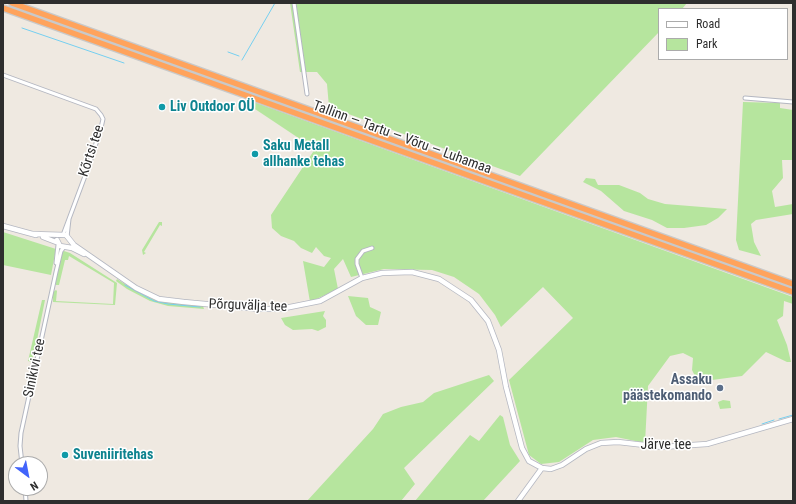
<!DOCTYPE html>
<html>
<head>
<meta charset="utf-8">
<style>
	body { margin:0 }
	#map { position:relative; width:796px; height:504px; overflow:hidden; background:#efe9e1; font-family:"Roboto Condensed",sans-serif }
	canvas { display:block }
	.frame { position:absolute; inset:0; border:4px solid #2e2e2e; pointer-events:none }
	.legend { position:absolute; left:658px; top:8px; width:130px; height:52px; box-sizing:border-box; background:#fff; border:1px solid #ababab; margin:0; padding:5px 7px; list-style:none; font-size:12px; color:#2e2e2e }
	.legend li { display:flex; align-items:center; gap:8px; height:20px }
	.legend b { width:20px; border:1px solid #ababab }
	.north { position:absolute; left:8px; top:456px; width:40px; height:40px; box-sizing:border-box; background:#fff; border:1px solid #ababab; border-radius:50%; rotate:148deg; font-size:11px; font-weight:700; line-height:16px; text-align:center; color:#2e2e2e }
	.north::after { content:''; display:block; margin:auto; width:14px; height:18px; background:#4264fb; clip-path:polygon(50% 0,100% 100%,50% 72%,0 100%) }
</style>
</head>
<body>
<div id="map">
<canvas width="796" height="504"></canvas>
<div class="frame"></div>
<ul class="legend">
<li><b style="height:5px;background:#fff"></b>Road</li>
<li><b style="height:11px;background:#b6e59e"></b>Park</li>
</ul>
<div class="north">N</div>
</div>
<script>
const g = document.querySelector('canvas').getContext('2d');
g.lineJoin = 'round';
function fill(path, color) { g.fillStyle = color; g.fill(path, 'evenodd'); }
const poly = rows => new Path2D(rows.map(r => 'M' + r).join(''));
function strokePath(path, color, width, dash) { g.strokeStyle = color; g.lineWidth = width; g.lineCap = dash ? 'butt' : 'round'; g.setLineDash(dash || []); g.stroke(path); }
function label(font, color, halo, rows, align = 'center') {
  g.font = font + ' "Roboto Condensed",sans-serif'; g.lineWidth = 3; g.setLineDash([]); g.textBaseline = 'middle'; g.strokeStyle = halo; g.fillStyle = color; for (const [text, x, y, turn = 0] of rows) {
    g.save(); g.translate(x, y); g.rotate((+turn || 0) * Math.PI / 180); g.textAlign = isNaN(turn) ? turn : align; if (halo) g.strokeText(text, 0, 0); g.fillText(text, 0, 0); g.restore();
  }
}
fill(poly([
	[290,3,687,3,682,9,659,9,659,32,520,176,329,107,327,84,317,72,300,72],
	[251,101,793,297,793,304,784,301,783,316,777,320,787,345,791,362,787,362,766,352,742,376,712,380,705,377,695,376,692,370,693,358,683,353,670,356,648,386,645,443,616,437,593,440,559,462,541,464,529,455,509,380,573,318,543,287,501,327,495,315,479,294,454,277,432,270,384,269,351,277,343,259,334,269,338,289,310,302,303,261,324,267,331,258,324,256,316,247,312,253,301,248,294,241,281,236,272,228,271,215,315,149,249,105],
	[743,102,780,103,780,108,793,110,793,160,782,160,783,178,772,191,775,207,793,204,793,214,756,220,751,224,754,242,761,256,739,250,736,240],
	[586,178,595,179,598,185,619,185,640,193,648,199,665,204,727,209,718,218,706,225,684,228,667,228,652,220,624,211,601,191,583,182],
	[159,222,162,222,162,226,160,225,144,252,146,253,143,255,142,250],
	[3,232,56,249,51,275,3,265],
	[64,251,70,253,117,283,115,305,53,302,53,292,56,290,57,291,56,301,113,304,114,283,69,256,68,260,65,260,59,285,56,285,55,282,62,252],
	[117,279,141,294,155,300,203,306,204,309,168,306,150,301,127,289,116,281],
	[49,280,35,350,31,351,33,356,32,362,28,361,42,300,45,300],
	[348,296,368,298,370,307,381,312,378,325,366,325,356,316],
	[325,311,323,316,326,320,326,327,318,331,312,329,293,330,285,325,281,318],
	[489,375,494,381,404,468,415,484,401,501,307,501,373,429,383,414,401,407,423,402,434,393],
	[723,400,730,401,731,408,720,409,718,402],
	[500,415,503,417,510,445,520,461,483,501,415,501,470,435,479,441]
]), '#b6e59e');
strokePath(poly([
	[22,28,124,63],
	[228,52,239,56],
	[242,60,275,3],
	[125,285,154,301,168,304,200,307],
	[779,419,793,415],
	[762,424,774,420]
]), '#75cff0', 1);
const street = poly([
	[294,3,307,94],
	[3,75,96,109,101,115,103,119,101,128,88,168,63,235],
	[745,98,793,102],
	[67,237,69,219],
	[56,263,58,245],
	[362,278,357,264,357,259,363,251,372,248],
	[22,464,20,446,21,433,56,272,61,251,64,247],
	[25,488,26,501]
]);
const secondary = poly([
	[3,226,36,235],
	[33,234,66,235,74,245,136,288,159,299,184,302,259,309,280,309,320,301,362,278,382,273,412,272,439,279,471,300,488,321,499,350,506,387,522,448,529,461,542,468,551,469,562,465,586,449,601,443,618,442,662,447,707,444,793,419],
	[43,237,56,242],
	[57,240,60,246,72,248,84,254],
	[518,501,542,468]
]);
const highway = poly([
	[12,3,793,284],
	[3,8,793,292]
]);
strokePath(street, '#b4b7c1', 5);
strokePath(secondary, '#b4b7c1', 6);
strokePath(highway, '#c9c9c9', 8);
strokePath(street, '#fff', 3);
strokePath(secondary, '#fff', 4.5);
strokePath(highway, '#ffa35c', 5.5);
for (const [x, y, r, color] of [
	[162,107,4,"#0f9aa8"],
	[255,154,4,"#0f9aa8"],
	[720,388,4,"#5c6f8a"],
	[65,455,4,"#0f9aa8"]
]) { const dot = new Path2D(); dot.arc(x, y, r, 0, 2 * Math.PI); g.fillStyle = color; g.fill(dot); strokePath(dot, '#fff', 1.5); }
label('bold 14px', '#0d838f', '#fff', [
	["Liv Outdoor OÜ",170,107],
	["Saku Metall",263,146],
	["allhanke tehas",263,162],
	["Suveniiritehas",73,455]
], 'left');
label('14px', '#2e2e2e', '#fff', [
	["Tallinn — Tartu — Võru — Luhamaa",402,138,20],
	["Kõrtsi tee",92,151,-72],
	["Põrguvälja tee",248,306,2],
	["Sinikivi tee",35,368,-78],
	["Järve tee",666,445]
]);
label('bold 14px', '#4e5e75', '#fff', [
	["Assaku",712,380],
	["päästekomando",712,396]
], 'right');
</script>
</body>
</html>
